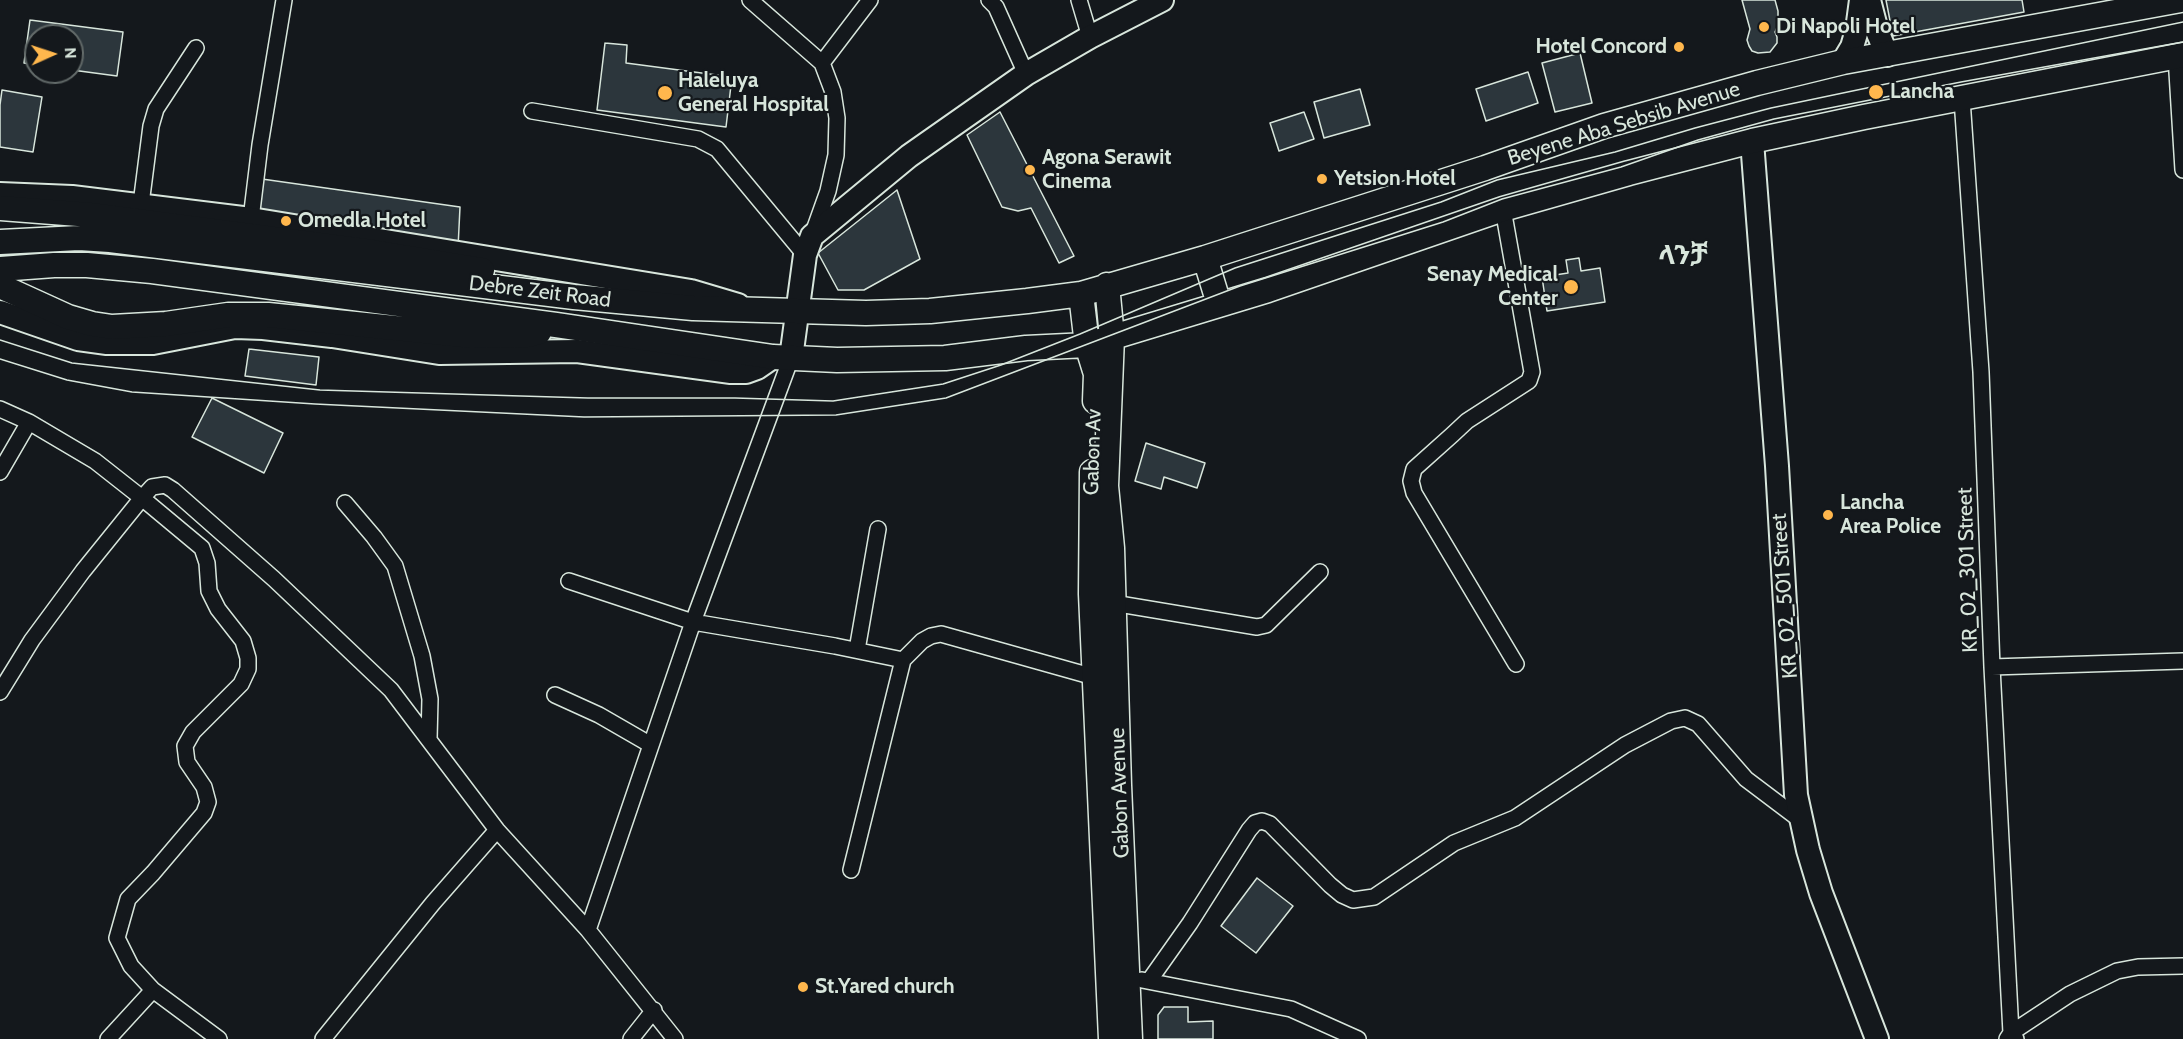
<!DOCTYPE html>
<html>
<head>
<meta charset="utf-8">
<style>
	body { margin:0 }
	#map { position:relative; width:2183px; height:1039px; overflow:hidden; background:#14181c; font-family:Cabin,sans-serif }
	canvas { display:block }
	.north { position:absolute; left:24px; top:24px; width:60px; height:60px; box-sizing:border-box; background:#14181c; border:2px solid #626a69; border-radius:50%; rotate:87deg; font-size:16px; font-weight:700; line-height:24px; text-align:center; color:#d8e6dc }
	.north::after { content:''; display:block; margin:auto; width:21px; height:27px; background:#ffb74d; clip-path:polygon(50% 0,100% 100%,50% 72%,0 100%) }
</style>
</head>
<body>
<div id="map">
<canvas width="2183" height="1039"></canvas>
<div class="north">N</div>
</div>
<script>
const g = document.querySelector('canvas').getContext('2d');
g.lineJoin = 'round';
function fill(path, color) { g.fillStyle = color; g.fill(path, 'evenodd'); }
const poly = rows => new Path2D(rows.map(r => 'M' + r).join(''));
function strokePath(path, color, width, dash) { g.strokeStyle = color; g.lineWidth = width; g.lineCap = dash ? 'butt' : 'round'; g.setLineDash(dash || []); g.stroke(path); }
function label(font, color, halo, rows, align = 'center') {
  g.font = font + ' Cabin,"Noto Sans Ethiopic",sans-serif'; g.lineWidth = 4.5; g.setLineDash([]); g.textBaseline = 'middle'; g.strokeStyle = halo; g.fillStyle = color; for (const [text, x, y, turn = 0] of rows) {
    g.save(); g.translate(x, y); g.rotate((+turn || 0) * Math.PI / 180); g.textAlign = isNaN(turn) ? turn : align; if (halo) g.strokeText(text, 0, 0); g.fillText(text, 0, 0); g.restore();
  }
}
const building = poly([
	[1742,0,1775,0,1778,11,1778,25,1775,32,1777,37,1777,43,1770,52,1758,53,1752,51,1749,46,1747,40,1750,29,1742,0],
	[1886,0,2022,0,2024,12,1893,36,1886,0],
	[30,20,123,32,117,76,72,70,72,36,36,36,36,65,24,63,30,20],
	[605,43,627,45,626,63,732,77,726,127,597,110,605,43],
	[1580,53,1592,103,1555,112,1542,63,1580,53],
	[1528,72,1538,103,1486,121,1476,89,1528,72],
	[1360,89,1370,125,1324,138,1314,102,1360,89],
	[2,90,42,97,33,152,0,147,0,105,2,90],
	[1000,112,1074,256,1059,263,1031,208,1018,211,1002,207,967,135,1000,112],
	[1304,112,1314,139,1279,151,1270,123,1304,112],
	[262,179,460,207,458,248,258,217,262,179],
	[897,190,920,259,864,290,838,290,818,253,897,190],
	[1579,258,1581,271,1600,268,1605,302,1547,311,1542,277,1568,273,1566,260,1579,258],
	[249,349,319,357,316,385,245,376,249,349],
	[212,398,283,433,264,473,192,437,212,398],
	[1146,443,1205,463,1197,488,1164,477,1161,489,1135,481,1146,443],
	[1257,878,1293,906,1256,953,1221,926,1257,878],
	[1164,1007,1188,1007,1188,1022,1213,1021,1213,1039,1158,1039,1158,1015,1164,1007]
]);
fill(building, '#2c363c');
strokePath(building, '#d8e6dc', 1.5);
const street = poly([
	[750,0,822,63,833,92,837,118,836,155,828,191,813,233],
	[989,0,996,7,1026,74],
	[1079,0,1090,37],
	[2176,56,2183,170],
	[822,63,870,0],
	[1962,99,1981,372,1992,667,2011,1033,2016,1039],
	[532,111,698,139,717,149,805,255],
	[141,204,151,126,156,109,196,48],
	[1503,209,1532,372,1529,381,1467,421,1452,435,1414,469,1411,481,1414,493,1516,664],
	[251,219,260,145,284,0],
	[0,409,29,422,95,461,142,498,152,487,165,485,173,490,274,579,391,690,497,830,588,930,675,1039],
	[0,472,29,422],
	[345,503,374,537,395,566,422,656,430,699,429,739],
	[569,581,693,622,835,646,903,660,922,641,931,636,941,634,1094,677],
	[1113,603,1257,627,1266,625,1320,572],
	[857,650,878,529],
	[1992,667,2183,661],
	[0,692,32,640,83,571,142,498,202,548,207,563,209,591,218,609,243,641,248,658,248,669,241,684,193,732,185,746,187,762,204,787,208,802,204,813,153,873,128,899,117,938,131,966,153,990,219,1039],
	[555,695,599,715,651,745],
	[851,870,903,660],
	[588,930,693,622,791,358],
	[1142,980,1291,1009,1358,1039],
	[1149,981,1190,923,1249,830,1255,823,1262,821,1270,824,1330,885,1342,895,1353,900,1374,897,1454,843,1515,818,1625,745,1671,721,1685,718,1698,724,1746,779,1799,819],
	[108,1039,153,990],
	[323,1039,433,903,497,830],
	[631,1039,654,1010],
	[2007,1039,2011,1033,2070,994,2117,971,2138,967,2183,966]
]);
const secondary = poly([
	[1869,0,1877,31,1887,55],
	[1843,62,1852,47,1857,30,1861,0],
	[1752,141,1777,466,1796,795,1808,850,1821,893,1877,1039],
	[0,194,72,197,251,219,691,291,738,305],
	[0,312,78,339,107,343,153,343,235,327,263,328,332,336,439,353,577,351,731,372,746,372,757,368,773,357],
	[791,358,805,255,812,236,909,156,1026,74,1090,37,1162,0]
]);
const primary = poly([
	[0,208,91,215,373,252,482,270],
	[0,242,79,238,110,240,574,297,693,308,866,313,930,311,1027,301,1081,294,1205,258,1485,168,1604,126,1757,83,1843,62,2181,0],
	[1205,258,1219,304],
	[0,269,54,265,87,265,152,271,556,325,773,357,837,360,945,358,1026,348,1087,345,1268,290,1503,209,1629,173,1752,141,1864,117,2183,55],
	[1107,285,1112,337,1106,486,1112,548,1119,785,1130,1039],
	[0,286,68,317,92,324,112,327,166,324,228,315,268,315,472,336,529,335,539,332],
	[1081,294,1087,345,1096,374,1095,401],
	[1092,472,1091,594,1111,1039]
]);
strokePath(street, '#d8e6dc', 18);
strokePath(secondary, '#d8e6dc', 26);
strokePath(primary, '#d8e6dc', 27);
strokePath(street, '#14181c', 15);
strokePath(secondary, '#14181c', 22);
strokePath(primary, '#14181c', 24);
strokePath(poly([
	[0,340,72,363,320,390,588,398,735,398,833,401,943,384,1001,365,1080,334,1235,268,1441,202,1497,180,1615,152,1695,128,1771,108,2183,22],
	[0,359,67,380,132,392,315,404,584,417,836,415,946,398,1240,286,1443,222,1502,199,1621,167,1698,140,1774,119,1961,82,2183,42]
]), '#d8e6dc', 1.5);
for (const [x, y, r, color] of [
	[1764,27,6,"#ffb74d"],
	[1679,47,6,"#ffb74d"],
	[1876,92,8,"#ffb74d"],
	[665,93,8,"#ffb74d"],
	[1030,170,6,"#ffb74d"],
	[1322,179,6,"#ffb74d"],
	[286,221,6,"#ffb74d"],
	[1571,287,8,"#ffb74d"],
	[1828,515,6,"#ffb74d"],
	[803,987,6,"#ffb74d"]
]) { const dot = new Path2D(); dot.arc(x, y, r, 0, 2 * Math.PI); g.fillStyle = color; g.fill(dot); strokePath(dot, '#14181c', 2); }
label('bold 21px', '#d8e6dc', '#14181c', [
	["Di Napoli Hotel",1776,27],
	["Hotel Concord",1667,47,"right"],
	["Haleluya",678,81],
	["General Hospital",678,105],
	["Lancha",1890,92],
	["Agona Serawit",1042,158],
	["Cinema",1042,182],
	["Yetsion Hotel",1334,179],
	["Omedla Hotel",298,221],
	["Senay Medical",1558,275,"right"],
	["Center",1558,299,"right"],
	["Lancha",1840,503],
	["Area Police",1840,527],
	["St.Yared church",815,987]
], 'left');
label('21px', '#d8e6dc', '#14181c', [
	["Beyene Aba Sebsib Avenue",1624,124,-17],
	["Debre Zeit Road",540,292,7],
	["Gabon Av",1093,452,-88],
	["KR_02_301 Street",1968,570,-92],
	["KR_02_501 Street",1785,596,-94],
	["Gabon Avenue",1120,793,-92]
]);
label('bold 27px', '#d8e6dc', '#14181c', [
	["ላንቻ",1683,256]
]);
</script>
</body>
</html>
